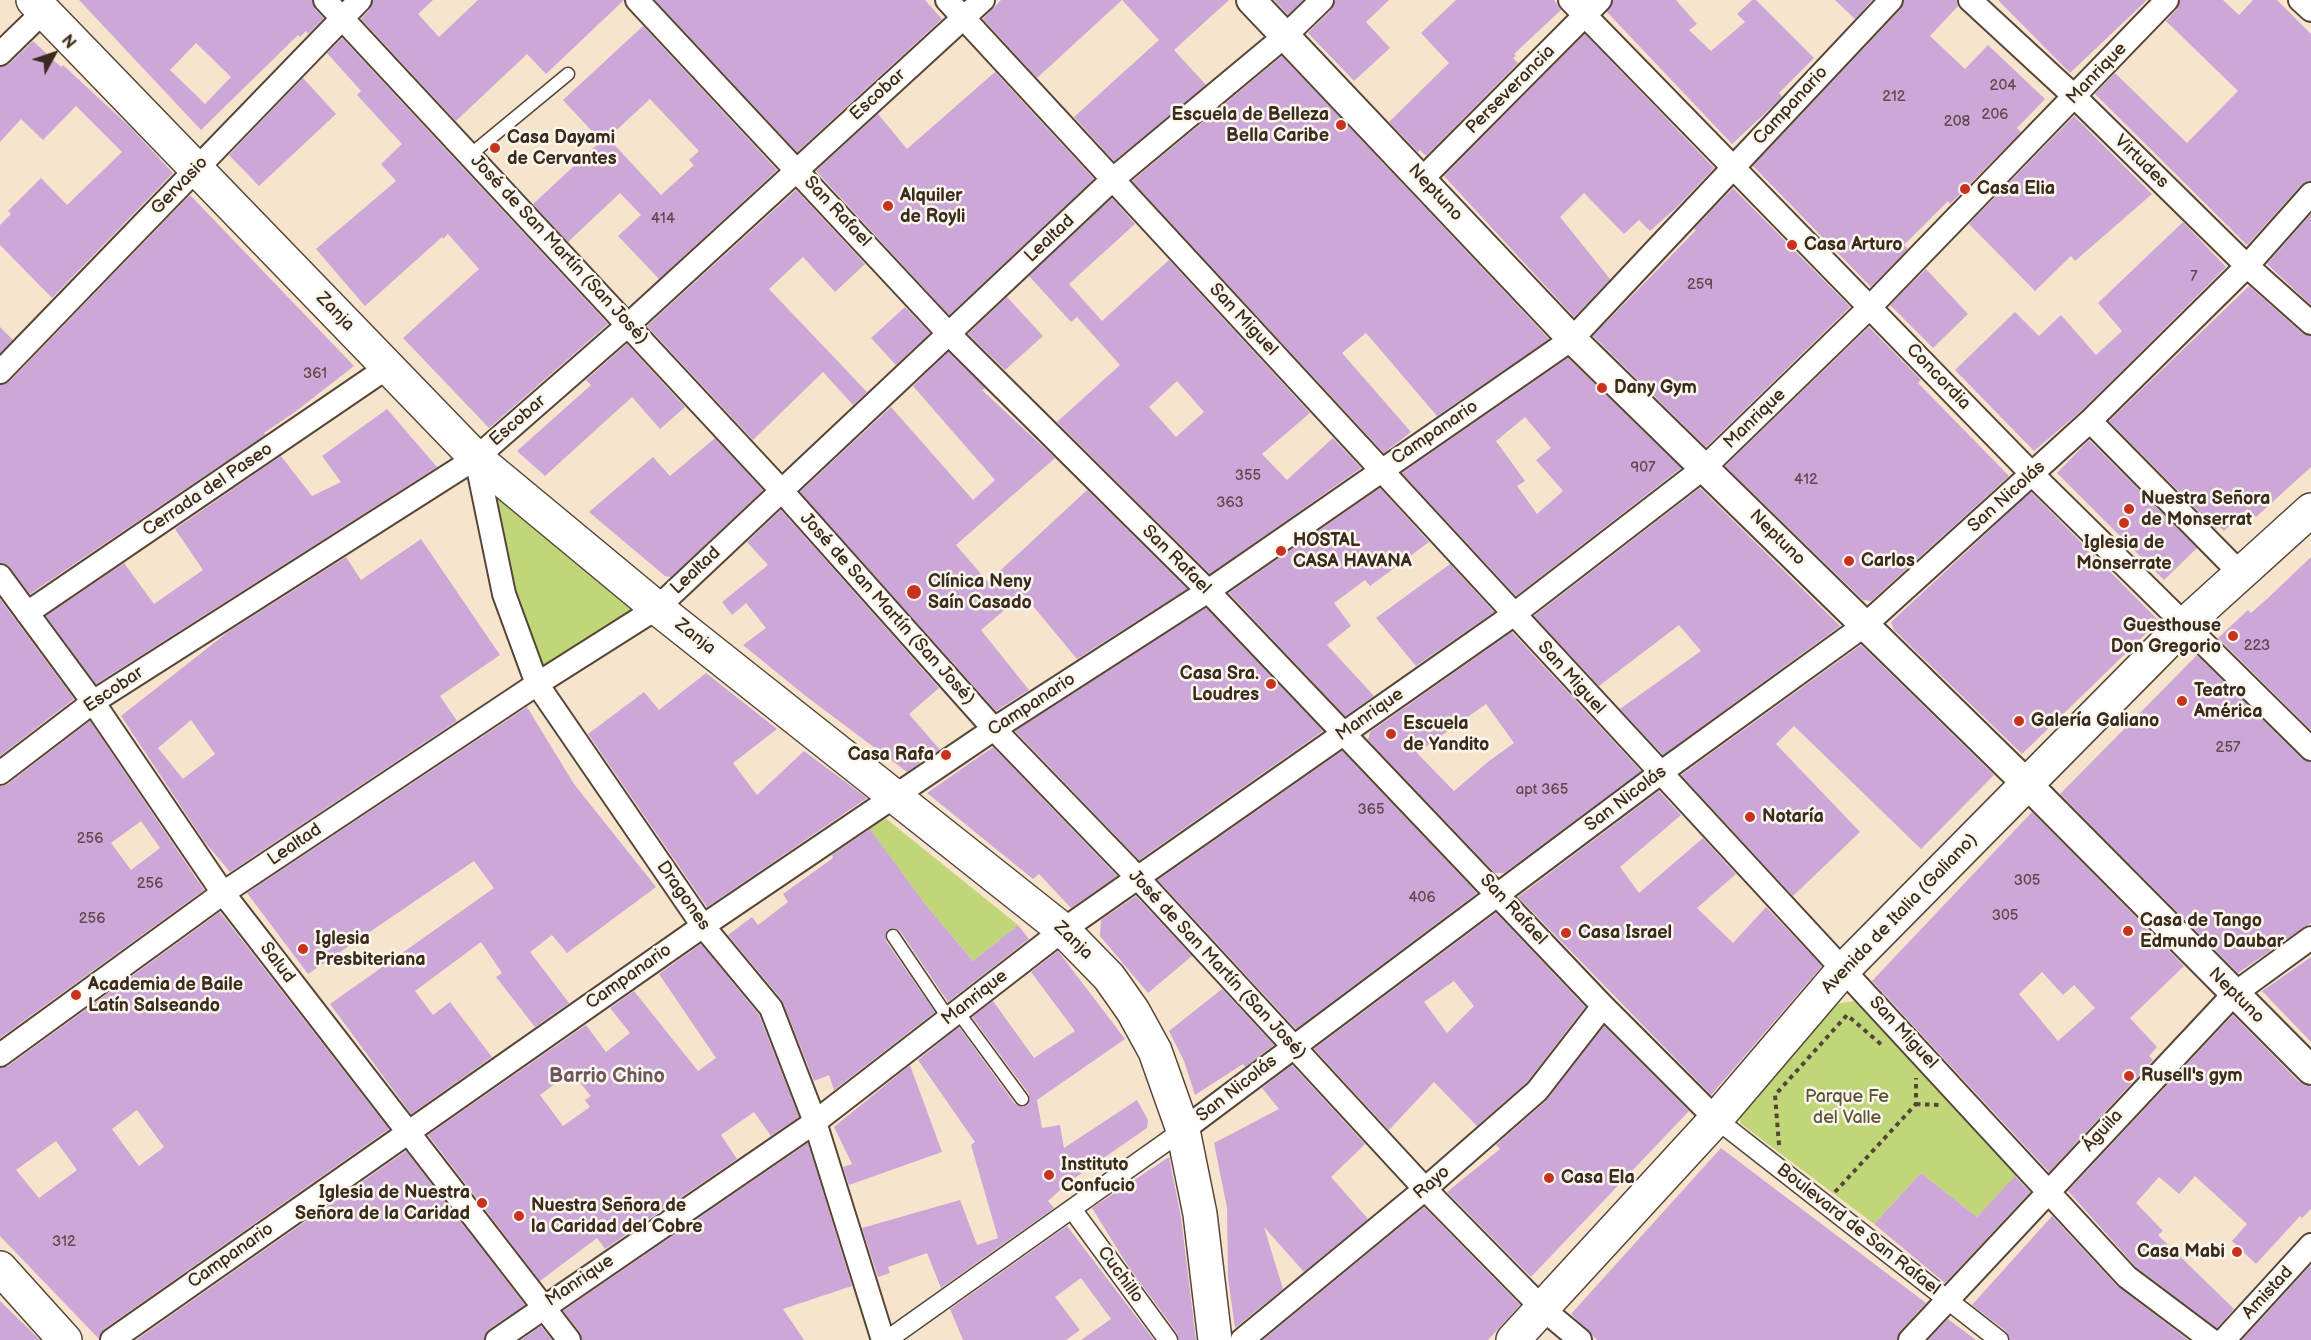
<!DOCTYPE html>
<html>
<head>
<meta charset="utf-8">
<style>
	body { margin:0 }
	#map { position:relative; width:2311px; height:1340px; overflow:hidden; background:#f6e5cc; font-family:"Balsamiq Sans",sans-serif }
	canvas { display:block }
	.north { position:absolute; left:24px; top:24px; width:60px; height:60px; -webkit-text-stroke:4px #fbf7ec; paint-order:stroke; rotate:50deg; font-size:16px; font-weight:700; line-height:24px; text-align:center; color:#3b2a1e }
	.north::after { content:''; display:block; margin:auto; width:21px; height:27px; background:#3b2a1e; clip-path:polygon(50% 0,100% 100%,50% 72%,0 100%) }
</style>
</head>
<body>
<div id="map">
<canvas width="2311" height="1340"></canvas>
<div class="north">N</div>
</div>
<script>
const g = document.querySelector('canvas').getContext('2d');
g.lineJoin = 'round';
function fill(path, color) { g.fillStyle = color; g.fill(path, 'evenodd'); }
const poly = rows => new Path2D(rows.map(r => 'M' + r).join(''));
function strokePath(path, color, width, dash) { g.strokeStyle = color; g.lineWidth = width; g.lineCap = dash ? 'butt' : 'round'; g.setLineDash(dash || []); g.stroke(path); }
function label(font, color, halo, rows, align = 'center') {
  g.font = font + ' "Balsamiq Sans",sans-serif'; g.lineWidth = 5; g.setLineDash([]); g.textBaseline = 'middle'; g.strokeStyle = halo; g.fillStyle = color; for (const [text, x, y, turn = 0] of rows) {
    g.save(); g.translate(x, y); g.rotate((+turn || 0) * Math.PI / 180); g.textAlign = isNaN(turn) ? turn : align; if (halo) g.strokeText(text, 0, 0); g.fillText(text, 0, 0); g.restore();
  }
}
fill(poly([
	[476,458,657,608,537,684],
	[884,817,1018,925,973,961,925,904,868,827],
	[1855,1001,2018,1174,1977,1217,1921,1173,1874,1224,1740,1123,1742,1109,1835,1004]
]), '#c1d679');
fill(poly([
	[79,0,312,0,315,9,324,18,308,34,306,31,300,37,298,35,201,130],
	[196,43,231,77,205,104,170,70],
	[373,0,433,0,418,14,439,37,478,0,624,0,546,74,527,54,456,121,361,19,370,9],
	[655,0,925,0,942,19,797,152],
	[1001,0,1122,0,1037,78,983,19],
	[1122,0,1229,0,1174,50,1206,85,1114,161,1074,117,1159,40],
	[1274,0,1303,0,1288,15],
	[1335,0,1389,0,1366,22,1390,48,1354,81,1308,33,1331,10],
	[1456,0,1554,0,1561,10,1514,54,1516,56,1513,58,1518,63,1426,156,1420,150,1418,152,1389,122,1449,63,1421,33],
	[1613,0,1676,0,1697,24,1689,30,1711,51,1745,22,1737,14,1752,0,1756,0,1814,58,1779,93,1782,96,1775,104,1732,144,1607,12],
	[1835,0,1872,0,1855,19],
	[1904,0,1957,0,1958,6,1930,36,1965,69,1988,45,2045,99,2017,128,2021,132,1950,204,1948,201,1904,245,1908,249,1871,287,1753,166,1901,9],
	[1998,0,2147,0,2070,73],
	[2180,0,2223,0,2239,15,2253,0,2277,0,2311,34,2311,181,2301,185,2247,245,2095,94,2115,73,2187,143,2238,91,2166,21,2177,9],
	[643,26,777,170,659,279,618,236,641,215,620,193,568,242,533,204,601,141,563,100],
	[650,99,699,151,689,160,694,165,661,195,608,138],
	[1585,34,1714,168,1676,208,1650,231,1639,220,1624,234,1584,193,1560,217,1610,279,1574,317,1444,176],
	[342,38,608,324,489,428,403,338,479,269,448,234,443,239,442,237,365,306,316,249,396,181,381,164,402,144,357,95,361,91,327,53],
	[33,41,61,67,63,65,130,127,173,173,52,298,0,245,0,225,11,214,8,211,41,178,67,205,122,152,76,106,43,140,21,119,0,142,0,67,9,64],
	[1282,56,1549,339,1437,416,1366,333,1342,353,1411,432,1384,453,1132,181],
	[995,72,1094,179,949,315,816,171,878,114,907,149],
	[303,78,336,114,259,186,229,155],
	[2074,116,2152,194,2075,261,2071,256,2035,291,1969,224],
	[1733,188,1850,307,1706,447,1593,336,1696,230,1694,229],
	[796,190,865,264,835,292,803,257,769,289,867,392,853,405,823,372,753,440,647,326],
	[190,195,354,366,295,412,264,433,265,435,30,594,10,568,0,563,0,385,10,381],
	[1112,198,1135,224,1069,284,1102,321,1169,260,1310,413,1262,454,1287,480,1333,438,1361,468,1210,574,1057,422,1120,365,1077,317,1071,322,1029,276],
	[1177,381,1204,412,1176,437,1149,407],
	[2311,214,2311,305,2267,264],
	[2183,222,2226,267,2081,411,2034,451,1955,370,2015,312,2039,336,2061,315,2096,355,2122,331,2098,303],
	[1926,269,1968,314,1933,348,1890,305],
	[2249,286,2302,333,2311,336,2311,467,2256,517,2247,509,2224,531,2219,526,2216,529,2109,421],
	[1007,297,1043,336,1005,370,968,334],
	[905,307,930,333,896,365,871,338],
	[0,327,13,340,0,353],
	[1869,327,1921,380,1918,383,2009,476,1871,601,1863,600,1725,466],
	[627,344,685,407,660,429,632,397,545,476,517,451,591,385,586,380],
	[948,352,985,388,982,390,1055,458,956,545,988,582,1087,490,1187,589,1077,659,1023,594,981,630,1029,690,996,711,800,492,891,407,973,500,995,480,913,386],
	[1568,358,1681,468,1516,596,1402,473],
	[1525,417,1551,448,1536,460,1563,491,1537,514,1517,486,1525,481,1496,441],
	[387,409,437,467,96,684,46,616,124,563,154,604,203,570,175,529,281,456,312,496,341,482,322,456],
	[715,438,763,490,671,577,665,576,589,512,653,457,670,476],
	[2089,440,2197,548,2164,580,2057,473],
	[1380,488,1429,542,1370,586,1365,580,1334,603,1351,626,1327,645,1374,696,1345,716,1229,593],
	[1700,488,1840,626,1663,755,1620,709,1701,651,1679,625,1599,686,1534,616],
	[2031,492,2159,621,2022,754,1894,630,1891,622],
	[781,510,939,688,909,714,940,750,907,772,807,697,743,645,766,628,746,603,732,615,722,602,768,565,747,542],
	[421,539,500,655,440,696,457,721,230,872,204,841,121,716,228,632,346,557,361,580],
	[191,720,215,754,183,779,158,748],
	[2311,557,2311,730,2218,638,2248,610,2251,613,2268,598],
	[1450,564,1494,612,1416,666,1376,618],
	[0,599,74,699,0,756],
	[1206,608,1323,731,1139,860,1015,731],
	[1512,632,1641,771,1504,873,1495,873,1368,740,1370,732],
	[1486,704,1514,743,1489,761,1454,791,1417,753],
	[1861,645,1994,775,1921,849,1794,726,1776,744,1860,832,1793,896,1681,775],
	[2197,655,2302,759,2311,762,2311,923,2238,973,2060,794],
	[706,673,777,729,733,763,757,795,804,751,867,798,707,907,588,734,644,692,659,710],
	[527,707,574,784,656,887,567,953,552,935,530,952,569,1003,535,1027,496,977,502,973,481,942,415,991,433,1015,450,1002,492,1057,411,1114,330,1004,494,888,474,861,308,974,247,893],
	[90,721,204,890,0,1038,0,786,8,784],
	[141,821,160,848,131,870,111,843],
	[993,747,1117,876,1071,908,1039,874,1033,879,927,793],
	[1342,751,1477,893,1296,1029,1158,880],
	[1659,791,1681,815,1620,867,1639,893,1703,838,1736,874,1697,908,1733,943,1766,907,1822,966,1711,1095,1518,897],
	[2032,812,2184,966,2130,1018,2157,1047,2149,1056,2153,1060,2049,1172,1872,981],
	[2042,972,2063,995,2074,985,2095,1008,2058,1041,2019,994],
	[870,829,925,904,973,961,1018,925,1029,939,948,1002,900,931,893,928,888,930,886,941,935,1012,834,1090,829,1075,814,1081,782,1000,728,935,752,917,758,925,788,902,783,894,833,858,832,855],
	[1136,896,1192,956,1148,993,1100,936,1101,920],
	[220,912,389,1129,104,1329,99,1339,0,1236,0,1068,8,1066],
	[137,1110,164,1147,139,1166,112,1129],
	[56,1141,77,1170,39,1198,16,1170],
	[1496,913,1585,1007,1527,1082,1477,1126,1434,1082,1389,1130,1314,1049],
	[1454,981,1474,1006,1447,1033,1424,1002],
	[701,944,759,1015,799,1117,771,1136,754,1112,721,1135,737,1159,605,1249,597,1238,540,1281,428,1135,586,1025,606,1052,630,1033,610,1008,634,991,698,1071,716,1058,659,974],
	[571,1072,591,1096,585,1100,590,1107,563,1126,540,1095],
	[1058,951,1125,1039,1037,1100,1042,1128,1060,1125,1064,1148,1137,1100,1148,1120,1147,1128,1069,1182,1048,1201,1054,1208,941,1288,927,1253,888,1267,890,1273,878,1277,862,1228,960,1200,977,1245,998,1238,971,1145,975,1142,918,1060,959,1027,1015,1104,1022,1107,1027,1105,1029,1094,972,1017,993,1001,1034,1058,1075,1031,1031,972],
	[2311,957,2311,1042,2262,991],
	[1222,989,1274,1045,1245,1067,1243,1064,1195,1095,1184,1061,1169,1031],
	[2233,1015,2299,1082,2311,1086,2311,1209,2302,1218,2300,1216,2256,1264,2232,1241,2247,1224,2195,1176,2179,1194,2159,1177,2136,1203,2163,1231,2158,1235,2234,1309,2217,1328,2136,1267,2068,1191],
	[1604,1026,1689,1111,1531,1277,1447,1192,1500,1149,1496,1145,1546,1101],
	[910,1065,942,1152,849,1185,843,1167,852,1164,834,1127],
	[1292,1065,1365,1144,1331,1177,1368,1219,1304,1272,1264,1227,1283,1289,1235,1328,1228,1278,1227,1208,1214,1143,1279,1109,1262,1088],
	[808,1143,852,1286,783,1309,804,1340,582,1340,580,1332,563,1311],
	[1721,1148,1926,1303,1900,1331,1897,1340,1597,1340,1571,1314],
	[406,1151,525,1305,489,1329,484,1340,136,1340],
	[1169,1157,1181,1217,1196,1340,1179,1340,1177,1333,1128,1266,1092,1208],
	[1921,1173,1977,1217,2015,1176,2030,1192,1945,1283,1874,1224],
	[1424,1207,1520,1305,1488,1340,1263,1340],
	[2052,1216,2117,1286,2188,1340,2010,1340,2006,1331,1972,1305],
	[1067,1226,1154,1340,1081,1340,1111,1319,1081,1278,1055,1297,1080,1330,1066,1340,963,1340,950,1309],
	[2311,1265,2311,1340,2242,1340],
	[0,1301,35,1335,40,1340,0,1340],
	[1948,1319,1976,1340,1928,1340],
	[541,1326,552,1340,521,1340]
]), '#cda7d7');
const service = poly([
	[470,155,568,74],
	[893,936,949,1019],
	[958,1012,1022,1099]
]);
const pedestrian = poly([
	[1716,1119,1999,1340],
	[1072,1209,1168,1340],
	[887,1340,1183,1130]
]);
const minor = poly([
	[325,0,781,490,994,729,1137,877,1425,1189,1543,1309,1580,1340],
	[637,0,949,334,1208,591,1603,1006,1716,1119],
	[947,0,2127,1277,2211,1340],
	[1570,0,2032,474,2311,749],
	[1970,0,2075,97,2247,266,2311,323],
	[2300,0,2311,10],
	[0,54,43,12],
	[1422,179,1600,0],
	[0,372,360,0],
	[2090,421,2241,574],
	[476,458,504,594,537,684,703,926,771,1008,815,1122,883,1340],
	[0,576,93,702,223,893,569,1340],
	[27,613,388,367],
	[0,773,93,702,476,458,628,325,983,0],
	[0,1055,223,893,537,684,657,608,1112,180,1285,36,1322,0],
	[1183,1130,1659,774,1865,625,2090,421,2247,266,2311,194],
	[112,1340,703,926,994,729,1208,591,1572,339,1891,0],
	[497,1340,815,1122,1063,930,1513,615,1705,467,1870,307,2167,0],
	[1242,1340,1425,1189,1537,1091,1603,1006],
	[1910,1340,2234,994,2311,938],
	[2224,1340,2311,1245]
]);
const tertiary = poly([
	[1251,0,1572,339,2026,783,2311,1070]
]);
const secondary = poly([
	[33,0,476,458,657,608,1063,930,1109,977,1133,1011,1155,1051,1183,1130,1200,1214,1215,1340],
	[1513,1340,1716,1119,1843,970,2185,624,2311,510]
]);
const primary = poly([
	[0,1268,65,1340]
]);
strokePath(service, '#574638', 15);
strokePath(pedestrian, '#574638', 21);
strokePath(minor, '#574638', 26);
strokePath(tertiary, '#574638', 32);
strokePath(secondary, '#574638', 36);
strokePath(primary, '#574638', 36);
strokePath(poly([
	[1916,1104,1939,1105],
	[1779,1145,1775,1095,1847,1015,1883,1046],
	[1835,1192,1916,1104,1916,1078]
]), '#574638', 4, [4.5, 4.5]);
strokePath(service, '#fff', 12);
strokePath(pedestrian, '#fff', 18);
strokePath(minor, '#fff', 22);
strokePath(tertiary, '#fff', 28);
strokePath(secondary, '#fff', 33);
strokePath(primary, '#fff', 33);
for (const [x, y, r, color] of [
	[1341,125,6,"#c8321e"],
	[495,148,6,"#c8321e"],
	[1965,189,6,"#c8321e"],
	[888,206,6,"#c8321e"],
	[1792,245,6,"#c8321e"],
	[1602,388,6,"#c8321e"],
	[2129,509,6,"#c8321e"],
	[2124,523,6,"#c8321e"],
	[1281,551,6,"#c8321e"],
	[1849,561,6,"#c8321e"],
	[914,592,8,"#c8321e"],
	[2233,636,6,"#c8321e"],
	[1271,684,6,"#c8321e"],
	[2182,701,6,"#c8321e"],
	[2019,721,6,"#c8321e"],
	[1391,734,6,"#c8321e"],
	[946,755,6,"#c8321e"],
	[1750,817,6,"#c8321e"],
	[2128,931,6,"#c8321e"],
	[1566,933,6,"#c8321e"],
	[303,949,6,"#c8321e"],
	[76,995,6,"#c8321e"],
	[2129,1076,6,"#c8321e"],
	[1049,1175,6,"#c8321e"],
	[1549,1178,6,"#c8321e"],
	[482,1203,6,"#c8321e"],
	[519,1216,6,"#c8321e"],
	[2237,1252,6,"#c8321e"]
]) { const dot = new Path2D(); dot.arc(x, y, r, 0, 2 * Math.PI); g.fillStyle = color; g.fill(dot); strokePath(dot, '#fbf7ec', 2); }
label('15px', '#60494c', null, [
	["204",2003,86],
	["212",1894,97],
	["206",1995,115],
	["208",1957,122],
	["414",663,219],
	["7",2194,277],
	["259",1700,285],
	["361",315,374],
	["907",1643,468],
	["355",1248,476],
	["412",1806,480],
	["363",1230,503],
	["223",2257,646],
	["257",2228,748],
	["apt 365",1542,790],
	["365",1371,810],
	["256",90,839],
	["305",2027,881],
	["256",150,884],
	["406",1422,898],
	["305",2005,916],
	["256",92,919],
	["312",64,1242]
]);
label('18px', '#3b2a1e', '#fbf7ec', [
	["Manrique",2097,74,-46],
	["Perseverancia",1511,90,-45],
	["Escobar",878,95,-42],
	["Campanario",1791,106,-47],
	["Virtudes",2141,162,44],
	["Gervasio",180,186,-46],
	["Neptuno",1435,193,47],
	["San Rafael",837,212,47],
	["Lealtad",1050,239,-43],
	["José de San Martín (San José)",559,250,47],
	["Zanja",335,312,46],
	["San Miguel",1243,320,47],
	["Concordia",1938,377,46],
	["Manrique",1755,419,-44],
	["Escobar",518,421,-41],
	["Campanario",1435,433,-34],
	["Cerrada del Paseo",208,490,-34],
	["San Nicolás",2007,497,-42],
	["Neptuno",1777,538,45],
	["San Rafael",1176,560,45],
	["Lealtad",696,571,-43],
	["José de San Martín (San José)",887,609,48],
	["Zanja",695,637,38],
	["San Miguel",1571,678,48],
	["Escobar",114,690,-34],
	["Campanario",1032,705,-33],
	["Manrique",1370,715,-35],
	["San Nicolás",1626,799,-37],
	["Lealtad",295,845,-34],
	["Dragones",683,896,55],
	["San Rafael",1513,910,47],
	["Avenida de Italia (Galiano)",1900,914,-46],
	["Zanja",1073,941,44],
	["Salud",277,963,53],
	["José de San Martín (San José)",1217,965,47],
	["Campanario",629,977,-35],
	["Neptuno",2236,996,45],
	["Manrique",975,998,-38],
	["San Miguel",1903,1033,47],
	["San Nicolás",1237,1089,-38],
	["Águila",2103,1131,-47],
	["Rayo",1432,1183,-41],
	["Boulevard de San Rafael",1858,1230,38],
	["Campanario",231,1256,-35],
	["Cuchillo",1120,1275,54],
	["Manrique",580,1281,-34],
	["Amistad",2268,1293,-47]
]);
label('bold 18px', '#3b2a1e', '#fbf7ec', [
	["Escuela de Belleza",1329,115,"right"],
	["Bella Caribe",1329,136,"right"],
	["Casa Dayami",507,138],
	["de Cervantes",507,159],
	["Casa Elia",1977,189],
	["Alquiler",900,196],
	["de Royli",900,217],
	["Casa Arturo",1804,245],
	["Dany Gym",1614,388],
	["Nuestra Señora",2141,499],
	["de Monserrat",2141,520],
	["HOSTAL",1293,541],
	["CASA HAVANA",1293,562],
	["Iglesia de",2124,543,"center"],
	["Monserrate",2124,564,"center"],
	["Carlos",1861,561],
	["Clínica Neny",928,582],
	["Saín Casado",928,603],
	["Guesthouse",2221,626,"right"],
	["Don Gregorio",2221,647,"right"],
	["Casa Sra.",1259,674,"right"],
	["Loudres",1259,695,"right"],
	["Teatro",2194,691],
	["América",2194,712],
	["Galería Galiano",2031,721],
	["Escuela",1403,724],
	["de Yandito",1403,745],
	["Casa Rafa",934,755,"right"],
	["Notaría",1762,817],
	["Casa de Tango",2140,921],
	["Edmundo Daubar",2140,942],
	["Casa Israel",1578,933],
	["Iglesia",315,939],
	["Presbiteriana",315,960],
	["Academia de Baile",88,985],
	["Latín Salseando",88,1006],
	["Rusell's gym",2141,1076],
	["Instituto",1061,1165],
	["Confucio",1061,1186],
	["Casa Ela",1561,1178],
	["Iglesia de Nuestra",470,1193,"right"],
	["Señora de la Caridad",470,1214,"right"],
	["Nuestra Señora de",531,1206],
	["la Caridad del Cobre",531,1227],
	["Casa Mabi",2225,1252,"right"]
], 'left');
label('18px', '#5c5535', '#fbf7ec', [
	["Parque Fe",1847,1097],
	["del Valle",1847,1118]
]);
label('bold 20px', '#6e565f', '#fbf7ec', [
	["Barrio Chino",607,1077]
]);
</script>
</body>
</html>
